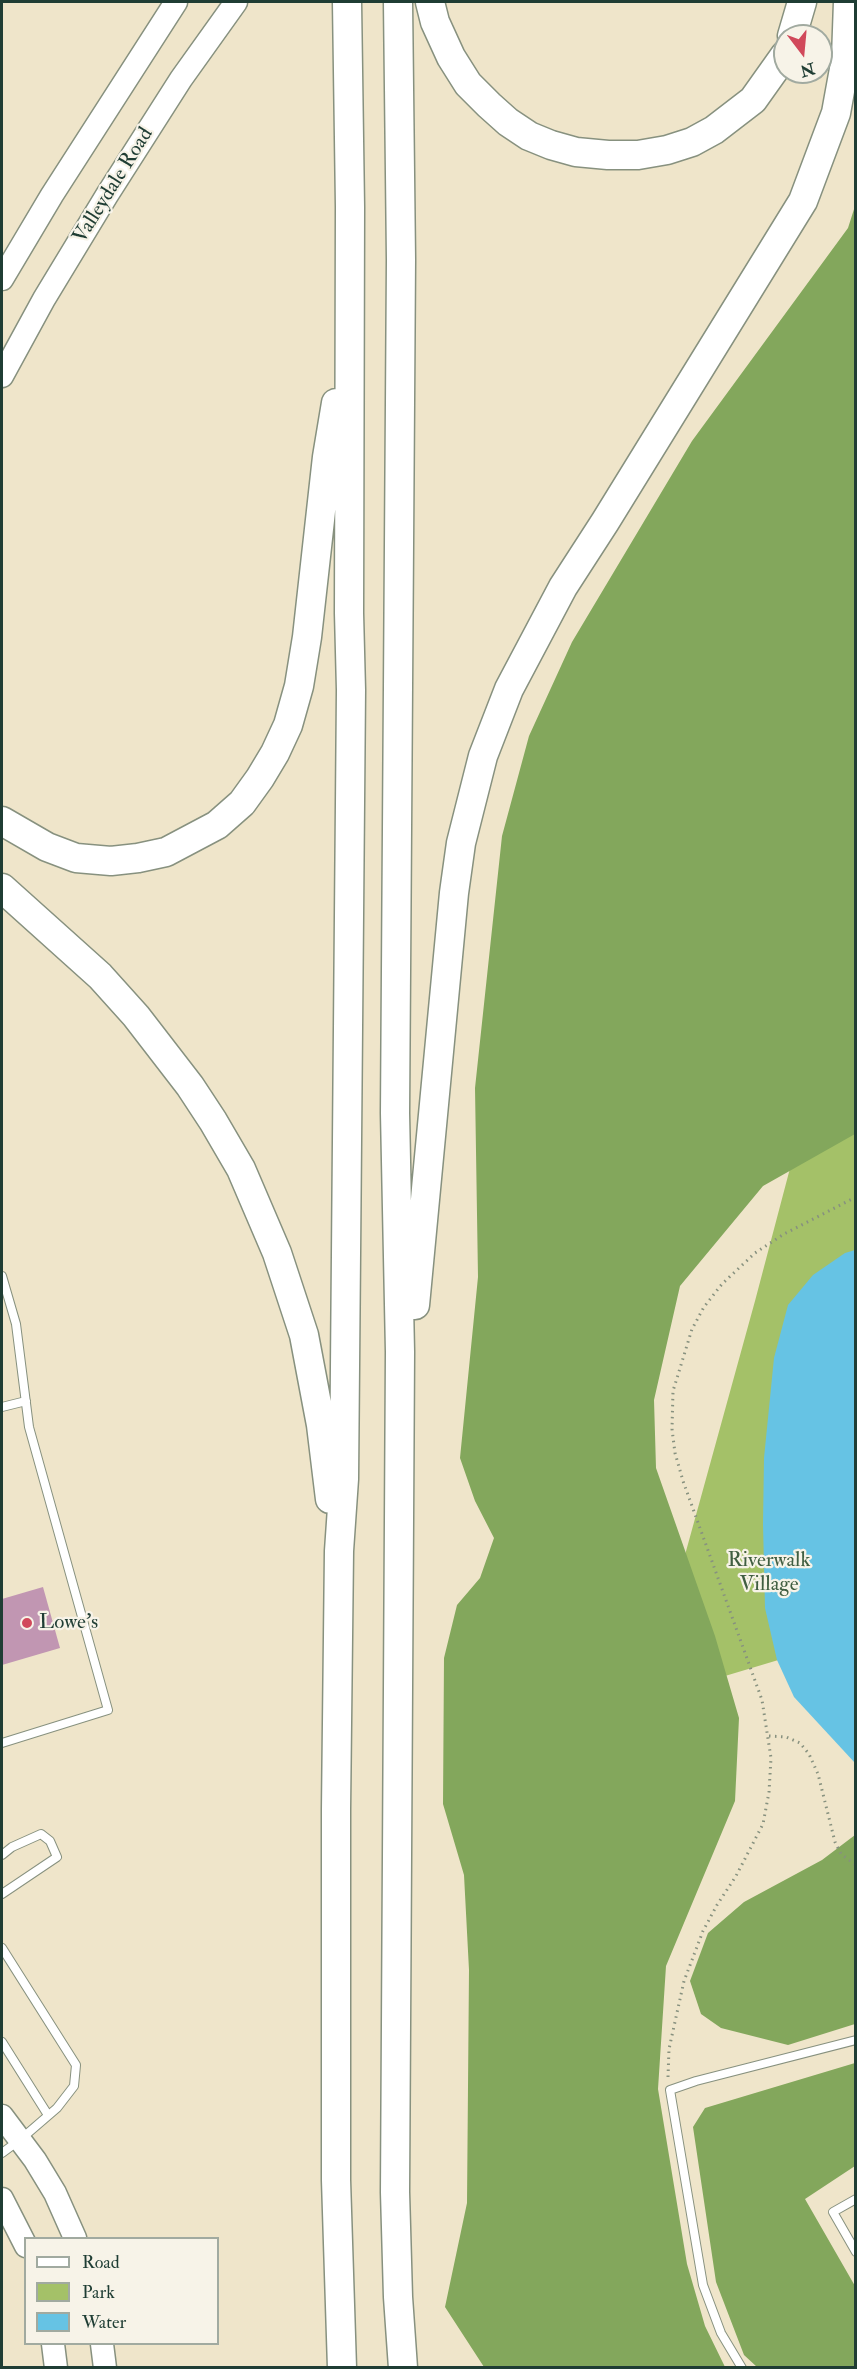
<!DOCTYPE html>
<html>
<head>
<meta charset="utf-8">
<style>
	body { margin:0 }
	#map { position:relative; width:857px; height:2369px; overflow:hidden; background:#efe5ca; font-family:"IM FELL Double Pica",serif }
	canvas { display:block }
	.frame { position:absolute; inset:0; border:3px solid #1f3d34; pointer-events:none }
	.legend { position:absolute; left:24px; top:2237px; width:195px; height:108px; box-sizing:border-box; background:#f7f3e8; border:2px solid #a1aaa0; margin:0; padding:8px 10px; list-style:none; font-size:18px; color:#1f3d34 }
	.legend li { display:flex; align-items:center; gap:12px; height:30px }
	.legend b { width:30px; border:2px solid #a1aaa0 }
	.north { position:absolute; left:773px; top:24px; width:60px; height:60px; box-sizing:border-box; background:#f7f3e8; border:2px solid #a1aaa0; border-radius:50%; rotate:164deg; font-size:16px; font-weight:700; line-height:24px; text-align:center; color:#1f3d34 }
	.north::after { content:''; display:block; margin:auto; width:21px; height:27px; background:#d1495b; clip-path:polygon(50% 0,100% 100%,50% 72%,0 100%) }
</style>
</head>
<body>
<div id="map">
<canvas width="857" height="2369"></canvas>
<div class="frame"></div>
<ul class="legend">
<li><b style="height:8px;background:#fff"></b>Road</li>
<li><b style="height:16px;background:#a4c168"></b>Park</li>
<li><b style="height:16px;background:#66c3e4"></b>Water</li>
</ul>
<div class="north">N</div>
</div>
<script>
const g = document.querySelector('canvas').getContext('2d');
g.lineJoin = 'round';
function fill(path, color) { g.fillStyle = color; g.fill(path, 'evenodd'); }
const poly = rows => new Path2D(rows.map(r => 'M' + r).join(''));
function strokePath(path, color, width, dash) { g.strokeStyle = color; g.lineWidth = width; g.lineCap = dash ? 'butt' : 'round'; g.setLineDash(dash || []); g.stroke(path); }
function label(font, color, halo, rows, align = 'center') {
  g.font = font + ' "IM FELL Double Pica",serif'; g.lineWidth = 4.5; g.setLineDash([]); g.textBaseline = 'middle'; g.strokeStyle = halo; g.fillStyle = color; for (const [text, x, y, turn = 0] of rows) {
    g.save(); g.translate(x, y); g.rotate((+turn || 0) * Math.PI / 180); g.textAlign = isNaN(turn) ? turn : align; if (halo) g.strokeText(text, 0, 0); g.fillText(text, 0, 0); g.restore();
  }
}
fill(poly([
	[855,922,855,1637,645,1700,755,1301]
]), '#a4c168');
fill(poly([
	[855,206,855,1134,763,1186,680,1286,654,1400,656,1468,715,1636,739,1718,735,1801,666,1966,658,2089,687,2264,705,2326,725,2367,484,2367,445,2307,467,2203,469,1970,464,1875,443,1804,444,1658,457,1605,480,1578,494,1538,475,1501,460,1458,478,1277,475,1088,502,836,529,736,572,642,692,441,848,228],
	[855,1835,855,2024,788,2045,721,2028,701,2014,690,1981,708,1933,744,1902,822,1860],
	[855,2063,855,2166,805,2199,855,2286,855,2367,757,2367,744,2355,716,2282,693,2127,705,2108]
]), '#83a75c');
fill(poly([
	[855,1250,856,1250,855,1763,794,1697,777,1660,765,1608,763,1524,764,1458,774,1358,788,1305,813,1275,845,1253]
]), '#66c3e4');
fill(poly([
	[43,1587,60,1648,2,1665,2,1599]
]), '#c196b2');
const lane = poly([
	[2,1276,16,1324,29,1427,108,1710,2,1743],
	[2,1407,26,1401],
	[2,1855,12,1847,41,1834,50,1841,57,1857,2,1894],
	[2,1948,76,2065,74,2086,57,2108,21,2139,2,2153],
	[2,2042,48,2115],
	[856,2199,833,2212,856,2252],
	[742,2368,721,2333,703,2285,670,2090,696,2081,856,2040]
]);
const secondary = poly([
	[2,279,52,195,176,2],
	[2,376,44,299,107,195,181,79,236,2],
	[2,2116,35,2160,55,2193,75,2238],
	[2,2199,26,2246],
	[53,2344,56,2368],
	[102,2344,105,2368]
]);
const highway = poly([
	[398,2,401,260,395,1113,400,1352,395,2192,398,2297,403,2368],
	[430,2,435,22,451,57,468,84,489,105,508,122,529,136,551,145,576,152,608,155,638,155,667,150,692,142,714,130,753,100,785,55],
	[792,36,802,2],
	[2,821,47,847,76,858,111,861,138,858,166,852,217,825,242,803,260,778,275,753,288,725,299,686,307,637,327,457,336,403],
	[2,888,100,976,136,1016,190,1086,213,1121,241,1169,277,1253,304,1335,321,1425,330,1499],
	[415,1305,454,893,461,843,483,756,509,689,563,587,605,522,803,201,836,113,846,58,848,2],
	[342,2368,336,2180,336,1809,339,1551,344,1479,351,690,349,613,350,207,347,2]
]);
strokePath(lane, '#87917f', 10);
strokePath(secondary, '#87917f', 25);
strokePath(highway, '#87917f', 31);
strokePath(poly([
	[769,1736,786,1737,800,1743,809,1754,818,1774,835,1842,841,1854,856,1865],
	[668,2077,669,2049,684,1981,703,1931,717,1905,736,1876,763,1824,769,1792,771,1758,762,1700,683,1481,675,1453,672,1429,673,1391,692,1329,704,1307,722,1284,755,1253,784,1234,856,1197]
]), '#87917f', 3, [1.5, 4.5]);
strokePath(lane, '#fff', 8);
strokePath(secondary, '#fff', 22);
strokePath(highway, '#fff', 28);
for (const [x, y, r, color] of [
	[27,1623,6,"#d1495b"]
]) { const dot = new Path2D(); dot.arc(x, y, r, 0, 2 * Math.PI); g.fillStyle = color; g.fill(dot); strokePath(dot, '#f7f3e8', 2); }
label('21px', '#1f3d34', '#f7f3e8', [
	["Valleydale Road",114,186,-58]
]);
label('21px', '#405e41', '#f7f3e8', [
	["Riverwalk",769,1561],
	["Village",769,1585]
]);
label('21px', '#1f3d34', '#f7f3e8', [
	["Lowe's",39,1623]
], 'left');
</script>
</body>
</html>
